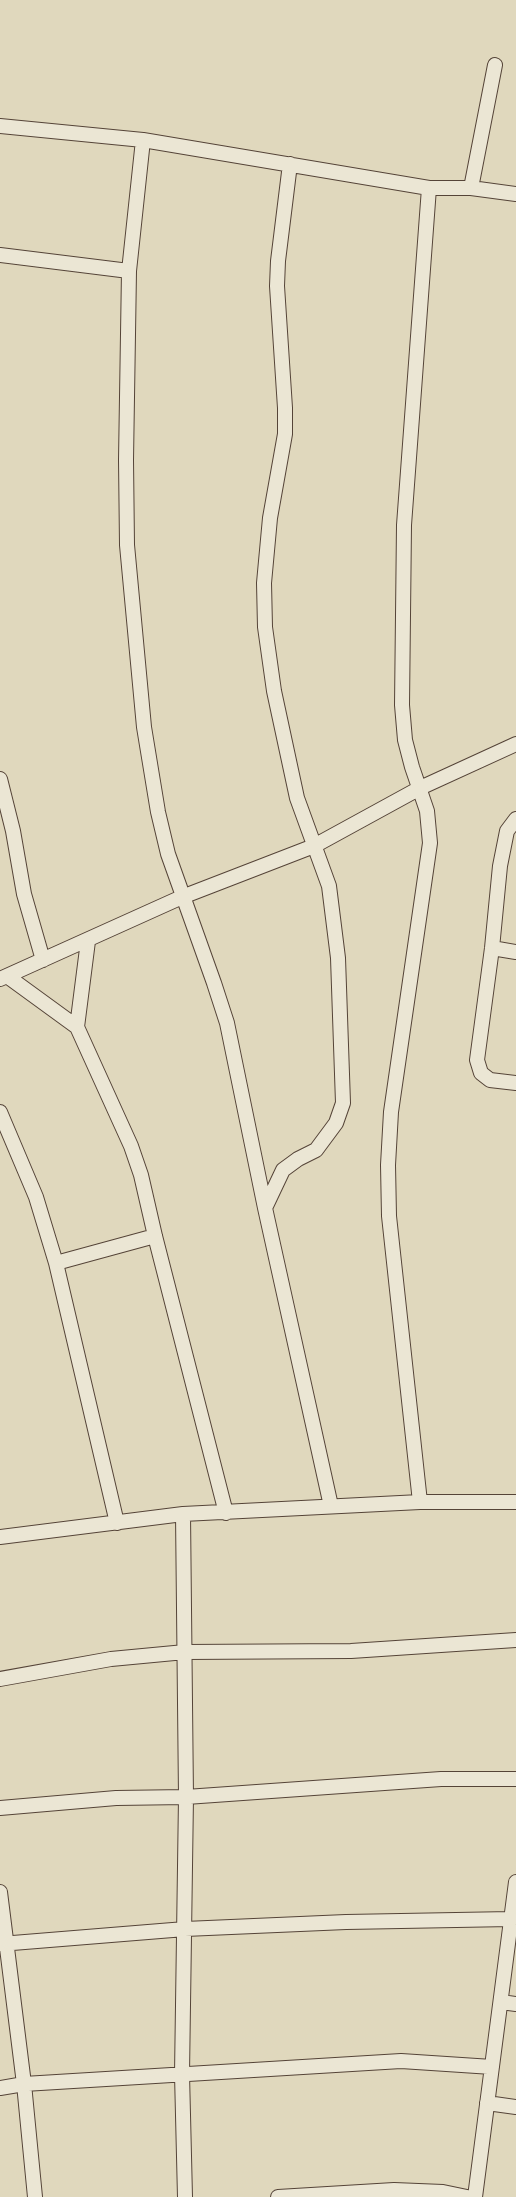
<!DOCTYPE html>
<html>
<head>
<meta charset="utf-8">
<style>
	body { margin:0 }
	canvas { display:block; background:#e0d8bd }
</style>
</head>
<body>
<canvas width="516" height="2197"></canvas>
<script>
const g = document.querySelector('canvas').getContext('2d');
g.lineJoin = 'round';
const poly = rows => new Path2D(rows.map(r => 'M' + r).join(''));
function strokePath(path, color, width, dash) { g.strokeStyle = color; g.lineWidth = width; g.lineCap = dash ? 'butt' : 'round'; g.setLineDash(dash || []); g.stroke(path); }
const street = poly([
	[0,126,143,140,429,188,471,188,516,194],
	[143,140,129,271,126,460,127,545,144,727,158,812,168,854,214,983,227,1023,265,1208,331,1506],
	[471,188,495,65],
	[0,255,129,271],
	[0,779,13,831,24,894,43,960],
	[516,819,507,831,500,866,492,948,477,1060,481,1073,490,1080,516,1083],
	[88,941,77,1027,131,1146,141,1175,155,1236,226,1513],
	[492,948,516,952],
	[7,976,77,1027],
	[0,979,182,897,314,846,420,788,516,744],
	[0,1112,36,1197,56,1263,117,1523],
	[265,1208,283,1170,298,1159,316,1150,336,1123,343,1103,338,958,329,886,297,798,274,691,265,627,264,583,270,518,285,434,285,408,277,286,278,261,290,164],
	[56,1263,155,1236],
	[420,1502,389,1216,388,1165,391,1112,430,843,427,811,412,767,405,740,402,705,404,525,429,188],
	[183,1514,186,1797,182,2074,185,2197],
	[0,1537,183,1514,420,1502,516,1502],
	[0,1679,111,1659,185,1652,351,1651,516,1640],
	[0,1808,116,1798,186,1797,441,1779,516,1779],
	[0,1892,24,2084,35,2197],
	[0,1944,185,1929,346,1922,511,1919],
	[501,2002,516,2004],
	[0,2088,24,2084,401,2061,492,2067],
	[487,2103,516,2107],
	[278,2197,394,2190,443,2192,467,2197],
	[475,2197,516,1882]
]);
strokePath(street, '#554438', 16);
strokePath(street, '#ebe6d4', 14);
</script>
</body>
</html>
